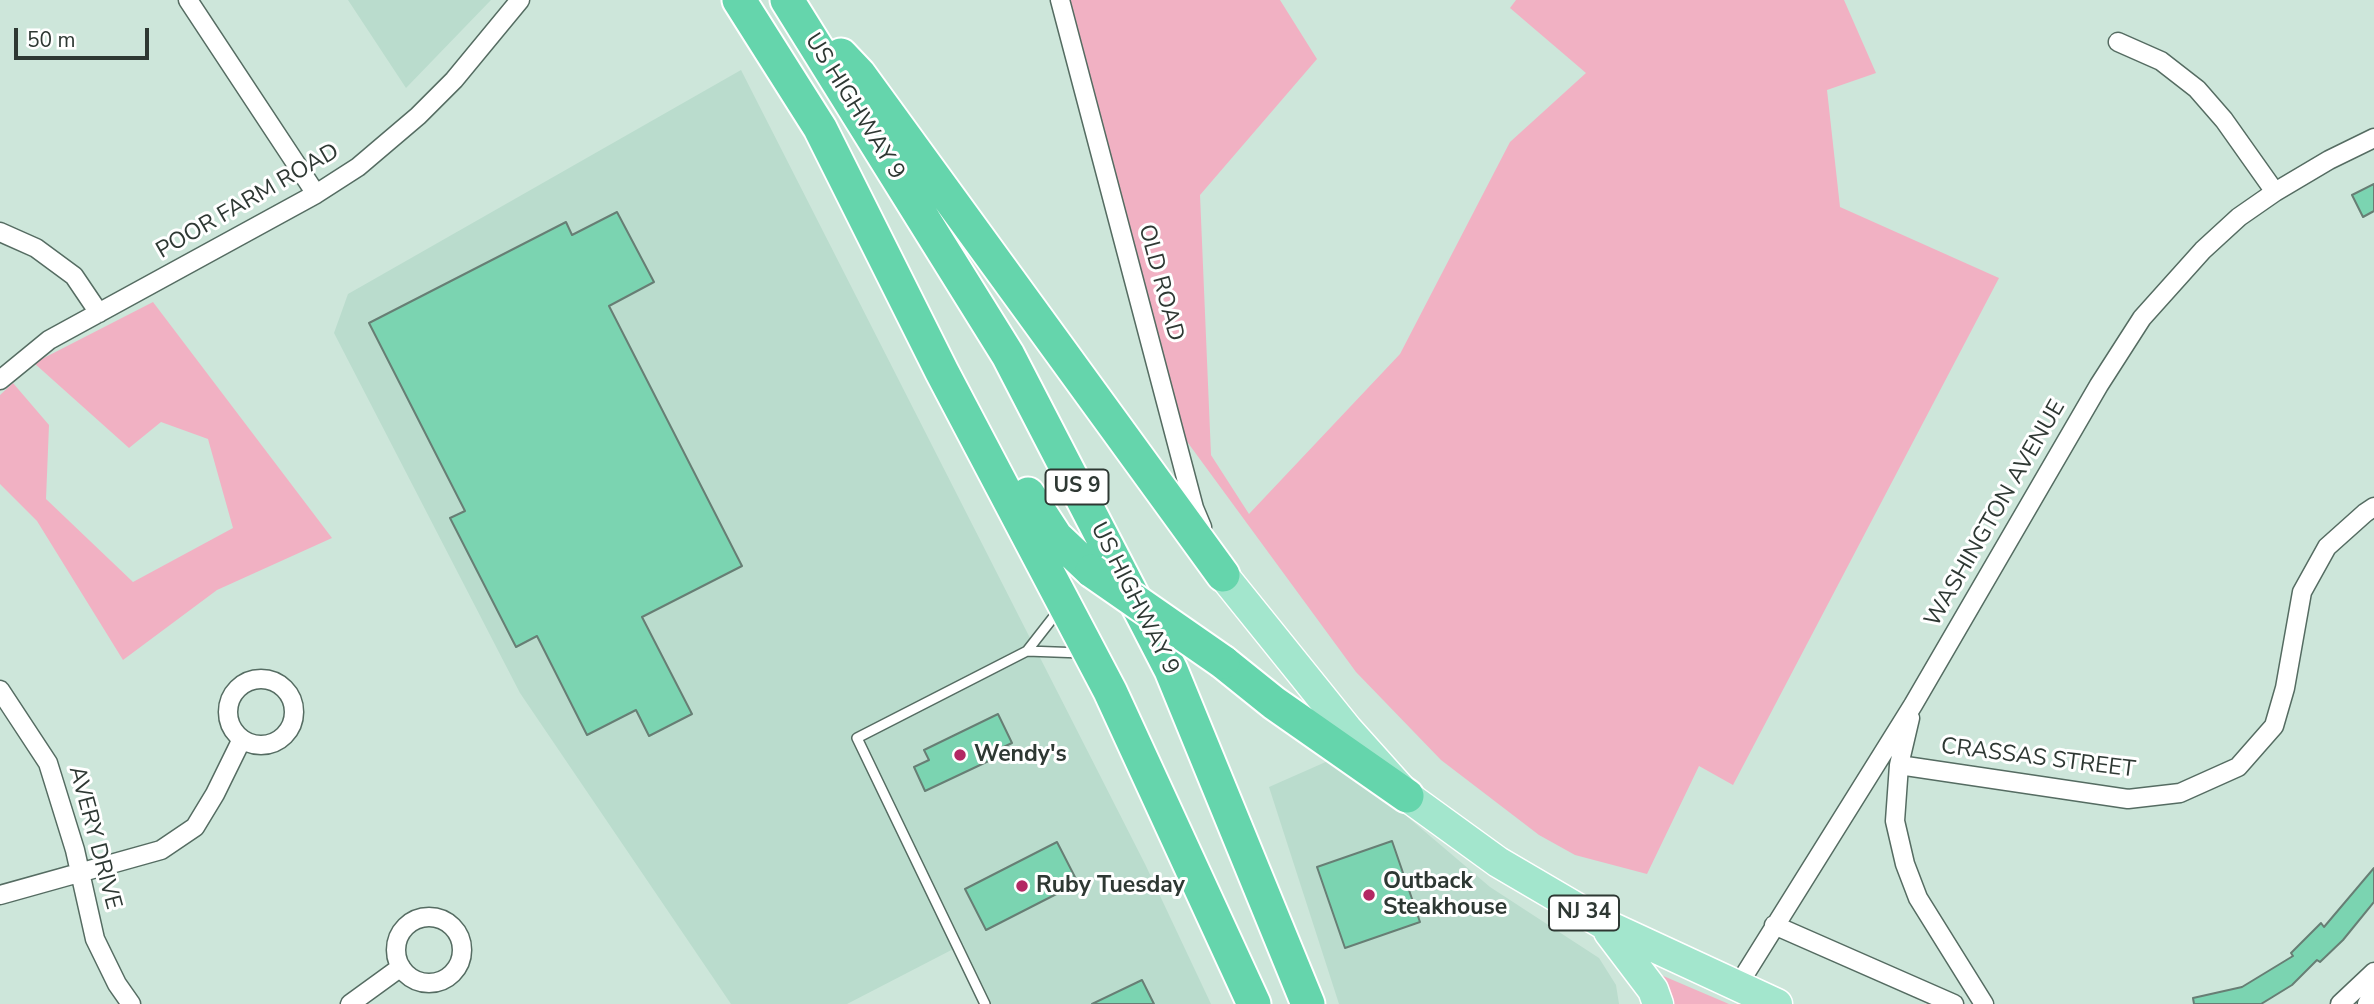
<!DOCTYPE html>
<html>
<head>
<meta charset="utf-8">
<style>
	body { margin:0 }
	#map { position:relative; width:2374px; height:1004px; overflow:hidden; background:#cde6da; font-family:"Nunito Sans",sans-serif }
	canvas { display:block }
	.scale { position:absolute; left:14px; top:28px; width:135px; height:32px; box-sizing:border-box; border:4px solid #2e3833; border-top:0; padding-left:9px; font-size:21px; line-height:24px; white-space:nowrap; color:#2e3833; -webkit-text-stroke:5px #fff; paint-order:stroke }
</style>
</head>
<body>
<div id="map">
<canvas width="2374" height="1004"></canvas>
<div class="scale">50 m</div>
</div>
<script>
const g = document.querySelector('canvas').getContext('2d');
g.lineJoin = 'round';
function fill(path, color) { g.fillStyle = color; g.fill(path, 'evenodd'); }
const poly = rows => new Path2D(rows.map(r => 'M' + r).join(''));
function strokePath(path, color, width, dash) { g.strokeStyle = color; g.lineWidth = width; g.lineCap = dash ? 'butt' : 'round'; g.setLineDash(dash || []); g.stroke(path); }
function label(font, color, halo, rows, align = 'center') {
  g.font = font + ' "Nunito Sans",sans-serif'; g.lineWidth = 6; g.setLineDash([]); g.textBaseline = 'middle'; g.strokeStyle = halo; g.fillStyle = color; for (const [text, x, y, turn = 0] of rows) {
    g.save(); g.translate(x, y); g.rotate((+turn || 0) * Math.PI / 180); g.textAlign = isNaN(turn) ? turn : align; if (halo) g.strokeText(text, 0, 0); g.fillText(text, 0, 0); g.restore();
  }
}
fill(poly([
	[348,0,491,0,406,88],
	[741,70,1145,864,1211,1004,988,1004,963,944,847,1004,731,1004,520,693,334,333,348,294],
	[1337,757,1490,887,1599,958,1616,985,1619,1004,1339,1004,1269,787]
]), '#badccd');
fill(poly([
	[1065,0,1280,0,1317,59,1200,195,1211,455,1249,514,1400,354,1510,142,1586,73,1510,8,1516,0,1844,0,1876,73,1827,90,1840,207,1999,278,1733,785,1699,766,1647,874,1575,855,1539,835,1441,760,1356,672,1169,417],
	[153,302,332,538,217,590,123,660,37,521,0,484,0,395,13,383,49,425,46,499,133,582,233,528,208,439,161,422,129,448,34,363],
	[1659,975,1661,975,1729,1004,1669,1004]
]), '#f1b1c3');
const building = poly([
	[2374,184,2374,211,2363,217,2352,195,2374,184],
	[617,212,654,282,609,306,742,566,642,617,692,714,649,736,636,710,587,735,537,636,516,647,450,518,465,511,369,323,566,222,572,235,617,212],
	[998,714,1012,743,993,752,995,758,925,791,914,767,929,760,924,750,998,714],
	[1392,841,1420,922,1345,948,1317,867,1392,841],
	[1057,842,1078,883,986,930,965,889,1057,842],
	[2374,868,2374,902,2343,940,2320,962,2317,960,2292,985,2261,1004,2194,1004,2193,998,2242,987,2293,956,2291,953,2321,923,2324,927,2374,868],
	[1142,980,1154,1004,1092,1004,1142,980]
]);
fill(building, '#7bd4b1');
strokePath(building, '#677e74', 2);
const lane = poly([
	[1059,610,1027,651,1082,653],
	[985,1004,857,738,1027,651]
]);
const street = poly([
	[188,0,316,194],
	[1060,0,1194,508,1202,527],
	[2118,42,2161,61,2197,89,2224,120,2275,192],
	[0,232,36,248,74,276,99,313],
	[0,380,49,340,316,194,358,167,418,116,454,80,520,0],
	'228 712a33 33 0 1 1 66 0a33 33 0 1 1-66 0Z',
	[0,690,48,763,75,850,95,939,117,984,131,1004],
	[1910,718,1899,765,1895,821,1905,864,1918,898,1984,1004],
	[1899,765,2128,799,2180,793,2238,767,2274,726,2285,688,2302,592,2327,547,2365,513,2374,507],
	[0,895,161,850,195,827,215,794,242,739],
	'396 950a33 33 0 1 1 66 0a33 33 0 1 1-66 0Z',
	[1774,925,1954,1004],
	[1737,987,1913,705,2099,385,2142,318,2203,250,2239,217,2275,192,2329,160,2374,138],
	[350,1004,401,967],
	[2340,1004,2374,972],
	[2367,1004,2374,991]
]);
const primary = poly([
	[1223,575,1347,729,1407,796,1498,862,1602,923,1777,1004],
	[1609,932,1653,990,1658,1004]
]);
const highway = poly([
	[739,0,820,128,942,372,1110,691,1254,1004],
	[787,0,1008,355,1171,670,1308,1004],
	[841,55,859,74,1223,575],
	[1028,494,1056,537,1092,571],
	[1223,662,1274,703,1407,796]
]);
strokePath(lane, '#556c62', 12);
strokePath(street, '#556c62', 21);
strokePath(primary, '#fff', 33);
strokePath(highway, '#fff', 37);
strokePath(lane, '#fff', 9);
strokePath(street, '#fff', 18);
strokePath(primary, '#a3e6cd', 30);
strokePath(highway, '#65d5ac', 33);
const highwayBridge = poly([
	[1092,571,1223,662]
]);
strokePath(highwayBridge, '#fff', 37, []);
strokePath(highwayBridge, '#65d5ac', 33);
for (const [x, y, r, color] of [
	[960,755,7,"#b32863"],
	[1022,886,7,"#b32863"],
	[1369,895,7,"#b32863"]
]) { const dot = new Path2D(); dot.arc(x, y, r, 0, 2 * Math.PI); g.fillStyle = color; g.fill(dot); strokePath(dot, '#fff', 2.5); }
for (const [x, y, w] of [
	[1077,487,63],
	[1584,913,70]
]) { const box = new Path2D(); box.roundRect(x - w / 2, y - 17.5, w, 35, 5); g.fillStyle = '#fff'; g.fill(box); strokePath(box, '#2e3833', 2); }
label('bold 21px', '#2e3833', null, [
	["US 9",1077,487],
	["NJ 34",1584,913]
]);
label('23px', '#2e3833', '#fff', [
	["US HIGHWAY 9",854,107,58],
	["POOR FARM ROAD",248,202,-30],
	["OLD ROAD",1160,283,75],
	["WASHINGTON AVENUE",1996,514,-60],
	["US HIGHWAY 9",1134,599,63],
	["CRASSAS STREET",2038,759,7],
	["AVERY DRIVE",94,838,75]
]);
label('bold 23px', '#2e3833', '#fff', [
	["Wendy's",974,755],
	["Outback",1383,882],
	["Steakhouse",1383,908],
	["Ruby Tuesday",1036,886]
], 'left');
</script>
</body>
</html>
